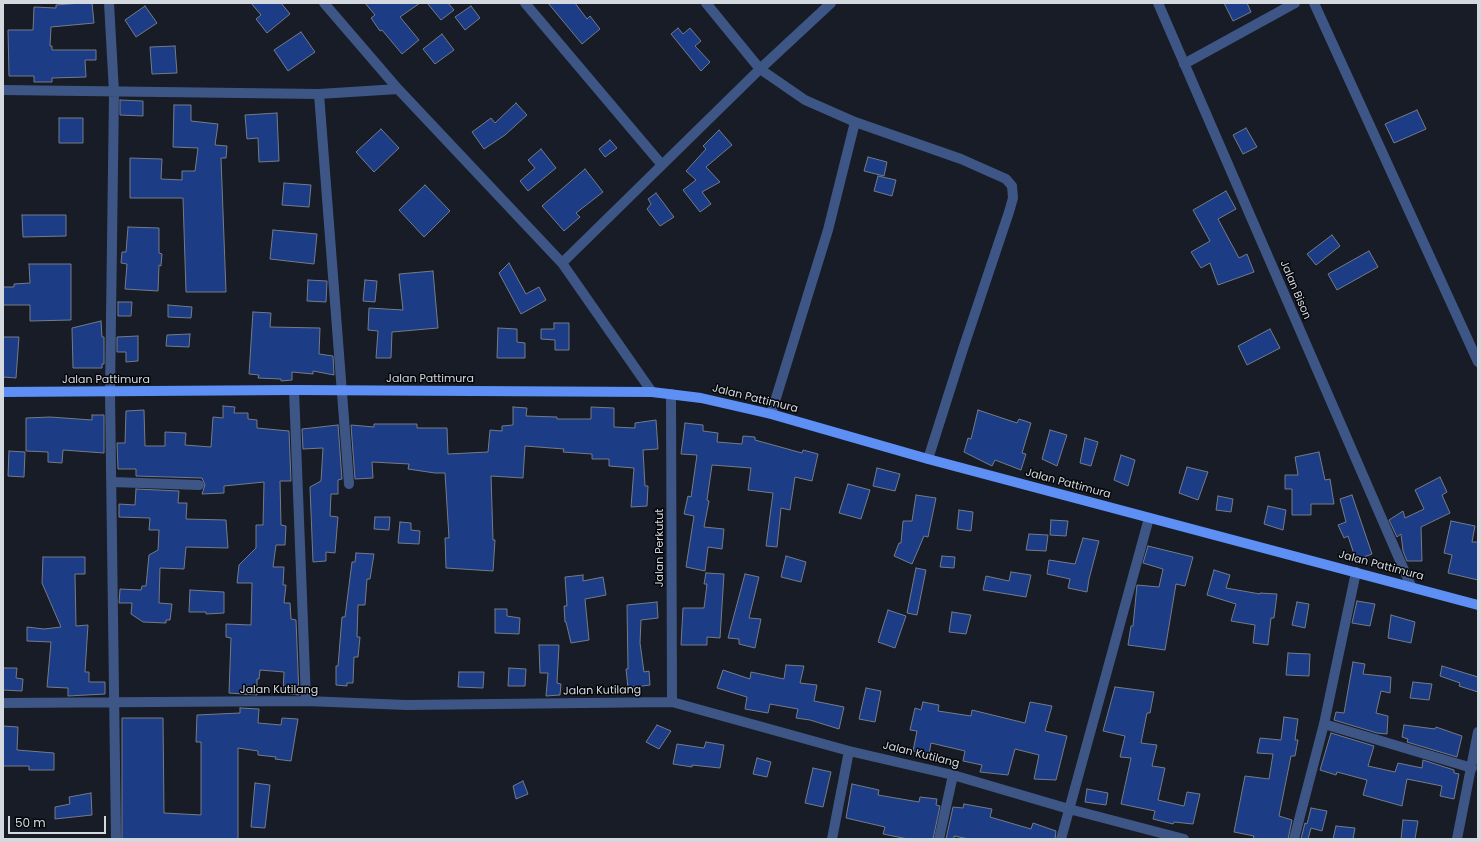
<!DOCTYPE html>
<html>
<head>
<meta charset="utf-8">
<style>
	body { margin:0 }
	#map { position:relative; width:1481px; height:842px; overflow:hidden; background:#171c26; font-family:Poppins,sans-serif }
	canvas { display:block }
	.frame { position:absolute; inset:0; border:4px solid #d4d8df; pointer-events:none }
	.scale { position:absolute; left:8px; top:816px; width:98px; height:18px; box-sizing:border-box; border:2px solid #d4d8df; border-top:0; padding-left:5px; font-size:12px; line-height:14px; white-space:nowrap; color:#d4d8df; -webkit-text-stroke:3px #05070b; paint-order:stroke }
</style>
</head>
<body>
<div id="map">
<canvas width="1481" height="842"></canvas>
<div class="frame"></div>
<div class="scale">50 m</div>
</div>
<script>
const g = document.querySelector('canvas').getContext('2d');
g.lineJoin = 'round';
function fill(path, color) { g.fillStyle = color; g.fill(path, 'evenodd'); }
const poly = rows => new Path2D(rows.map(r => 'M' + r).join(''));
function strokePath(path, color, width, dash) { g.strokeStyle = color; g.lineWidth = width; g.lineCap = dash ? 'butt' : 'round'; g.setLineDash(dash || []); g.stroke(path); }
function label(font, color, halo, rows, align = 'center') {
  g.font = font + ' Poppins,sans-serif'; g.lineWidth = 3; g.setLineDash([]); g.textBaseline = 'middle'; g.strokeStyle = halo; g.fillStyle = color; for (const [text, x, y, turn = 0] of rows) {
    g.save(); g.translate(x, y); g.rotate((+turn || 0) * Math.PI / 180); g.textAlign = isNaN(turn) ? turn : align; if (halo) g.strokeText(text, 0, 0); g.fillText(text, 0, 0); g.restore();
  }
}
const building = poly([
	[81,3,92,3,94,23,51,27,50,46,52,46,52,50,96,50,96,60,85,60,86,77,52,78,52,82,34,82,34,76,9,76,8,30,33,30,34,7,56,8,56,5,81,3],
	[251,3,281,3,290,14,267,33,256,19,261,15,251,3],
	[365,3,420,3,400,17,419,40,402,54,382,30,380,31,371,18,375,15,365,3],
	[427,3,448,3,454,10,441,20,427,3],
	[548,3,575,3,587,19,590,16,600,29,582,44,548,3],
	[1224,3,1247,3,1251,12,1233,21,1224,3],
	[145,6,157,23,136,37,125,20,145,6],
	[471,6,480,18,465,30,455,17,471,6],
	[678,28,683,34,690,28,701,41,695,46,710,62,701,71,671,34,678,28],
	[301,32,315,52,288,71,274,50,301,32],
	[442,34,454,50,435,64,423,49,442,34],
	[175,46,177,73,152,74,150,47,175,46],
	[120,100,143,101,143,116,120,115,120,100],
	[516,103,527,115,505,135,484,149,472,132,491,118,495,123,516,103],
	[174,105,191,105,191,121,218,124,215,145,227,146,226,158,221,158,226,292,186,292,183,198,130,198,130,158,162,159,161,179,182,180,182,171,195,171,198,148,173,147,174,105],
	[1417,110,1426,129,1394,143,1385,124,1417,110],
	[277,113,279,161,259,162,258,138,247,139,245,115,277,113],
	[59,118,83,118,83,143,59,143,59,118],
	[1246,128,1257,147,1243,154,1233,135,1246,128],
	[381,129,399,148,374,172,356,152,381,129],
	[719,130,732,145,706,167,720,182,702,192,711,204,700,212,683,190,696,180,686,171,706,149,703,146,719,130],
	[610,140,617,148,605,157,599,149,610,140],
	[541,149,556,168,528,191,520,181,535,168,528,160,541,149],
	[868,157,887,162,884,176,864,171,868,157],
	[585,169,603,192,576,213,580,217,564,231,542,206,585,169],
	[878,176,896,180,892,196,874,191,878,176],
	[284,183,311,185,309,207,282,205,284,183],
	[425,185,450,211,424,237,399,210,425,185],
	[1226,191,1236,209,1218,219,1239,258,1247,254,1254,272,1218,285,1210,263,1201,268,1191,252,1210,241,1193,210,1226,191],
	[656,193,674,217,660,226,647,209,651,204,648,199,656,193],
	[22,215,66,215,66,236,23,237,22,215],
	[128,227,159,228,159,253,162,254,161,266,159,265,158,291,125,289,127,264,121,263,122,252,126,252,128,227],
	[273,230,317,234,314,264,270,259,273,230],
	[1332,235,1340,246,1316,265,1307,254,1332,235],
	[1369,251,1378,267,1337,290,1328,274,1369,251],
	[509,263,526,294,539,287,546,300,521,314,499,273,509,263],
	[29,264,71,264,71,320,30,321,30,305,3,305,3,287,14,287,14,284,30,283,29,264],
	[433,271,438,328,392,332,391,358,376,358,378,331,368,330,369,308,403,310,399,274,433,271],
	[308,280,327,281,326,302,307,301,308,280],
	[365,280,377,281,375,302,363,301,365,280],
	[118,302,132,302,131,316,118,316,118,302],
	[168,305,192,307,191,318,168,317,168,305],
	[253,312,271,313,270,327,320,328,319,354,333,356,334,375,313,371,313,374,292,372,292,380,281,381,281,379,258,378,259,375,249,374,253,312],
	[101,321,102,337,104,337,104,364,102,364,102,368,73,368,72,328,101,321],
	[554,323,569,323,569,350,555,350,555,340,541,339,541,329,554,329,554,323],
	[498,328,517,329,517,342,525,343,525,358,497,358,498,328],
	[1270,329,1280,348,1247,365,1238,346,1270,329],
	[190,334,189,347,166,346,167,335,190,334],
	[138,336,138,361,126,362,126,352,117,352,117,337,138,336],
	[3,337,19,337,16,378,3,377,3,337],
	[223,406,235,407,234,413,248,413,248,419,257,420,257,428,289,431,291,481,280,481,281,525,286,526,285,545,276,545,273,567,284,567,283,585,286,585,284,603,290,603,291,619,296,620,299,695,283,693,284,672,260,670,259,679,257,679,257,695,229,693,231,638,226,637,226,624,251,625,252,583,237,583,239,565,256,548,256,525,263,525,264,482,224,486,224,493,202,494,205,485,202,478,136,476,136,469,118,469,117,443,125,443,126,411,144,410,145,446,165,446,165,432,186,433,185,445,211,447,213,417,223,418,223,406],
	[513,407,527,408,526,416,557,417,557,419,591,419,591,407,614,408,614,427,635,428,635,423,656,420,658,449,643,450,645,486,648,486,647,506,631,507,634,468,609,466,609,459,592,459,592,454,563,452,564,449,525,446,523,478,491,476,493,540,495,540,493,571,446,568,445,538,449,538,445,473,435,473,408,469,409,464,372,462,373,478,355,479,351,425,374,427,374,424,417,424,417,428,447,428,448,454,488,452,490,430,502,431,502,426,513,425,513,407],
	[978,410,1017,423,1019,419,1031,423,1022,453,1026,454,1021,470,995,460,992,466,964,452,968,438,971,439,978,410],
	[92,415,104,415,104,453,63,450,62,463,48,462,48,452,26,451,26,418,50,417,92,420,92,415],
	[685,423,703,425,703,431,718,433,717,442,742,444,743,436,755,437,755,440,802,453,803,450,818,454,812,481,795,477,790,510,781,508,777,547,766,546,773,493,748,490,751,468,712,465,707,500,709,501,704,527,724,529,722,549,708,547,705,571,686,567,694,516,684,514,688,496,691,497,697,455,681,454,685,423],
	[338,425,342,479,338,480,338,494,331,494,330,516,338,517,335,553,326,552,326,561,313,562,310,487,321,481,323,448,303,449,302,429,338,425],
	[1050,430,1067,435,1057,466,1042,459,1050,430],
	[1085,438,1098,442,1091,466,1080,463,1085,438],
	[9,451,25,452,24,477,8,476,9,451],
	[1319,452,1325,480,1330,479,1334,504,1311,504,1311,515,1292,515,1292,489,1285,489,1285,475,1298,475,1295,457,1319,452],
	[1121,455,1135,460,1128,486,1114,480,1121,455],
	[1187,467,1208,472,1198,500,1179,493,1187,467],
	[877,468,900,474,895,491,873,486,877,468],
	[1440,477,1447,492,1442,495,1450,513,1421,527,1422,561,1407,561,1403,551,1401,534,1397,537,1389,520,1403,511,1405,518,1424,509,1415,490,1440,477],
	[848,484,870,490,861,519,839,513,848,484],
	[136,489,179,491,178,503,187,503,186,519,226,520,228,548,186,547,184,569,160,568,159,603,172,604,170,620,166,620,166,623,143,622,131,614,132,603,119,603,120,589,141,590,142,586,146,586,149,555,158,550,159,530,149,530,150,518,119,517,119,504,135,505,136,489],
	[916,495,936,498,928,537,924,536,912,564,894,556,899,543,901,543,903,521,912,521,916,495],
	[1352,495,1372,554,1356,560,1348,536,1344,538,1338,525,1346,522,1340,499,1352,495],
	[1218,496,1233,499,1231,512,1216,510,1218,496],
	[1268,506,1286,510,1283,530,1264,524,1268,506],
	[959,510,973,512,971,531,957,529,959,510],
	[375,517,390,517,389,530,374,529,375,517],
	[1051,520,1068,521,1066,536,1050,535,1051,520],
	[1451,521,1475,526,1472,542,1478,542,1478,580,1448,573,1452,555,1444,553,1451,521],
	[400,522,411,523,411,530,420,531,419,544,398,543,400,522],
	[1029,534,1048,535,1046,551,1026,550,1029,534],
	[1083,538,1099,541,1089,579,1087,592,1068,588,1070,579,1047,574,1049,560,1075,564,1083,538],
	[1148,546,1193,557,1185,586,1176,584,1165,650,1128,645,1131,626,1133,626,1137,585,1159,587,1163,569,1143,563,1148,546],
	[356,553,374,554,370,579,367,579,365,605,358,605,357,637,360,637,358,657,354,657,353,683,347,683,347,686,336,685,336,666,338,666,342,617,345,617,352,562,355,562,356,553],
	[786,556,806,562,801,582,781,577,786,556],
	[942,556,955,557,954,568,940,567,942,556],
	[43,557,85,557,85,574,75,574,76,626,88,625,85,672,89,672,89,682,105,682,105,694,68,696,68,688,47,687,51,642,27,641,27,627,44,629,61,627,42,583,43,557],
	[916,568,926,570,917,615,907,613,916,568],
	[1214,570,1230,575,1226,588,1260,594,1260,593,1277,594,1274,618,1271,618,1268,645,1253,643,1255,625,1231,621,1236,604,1207,595,1214,570],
	[1011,572,1031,575,1026,597,983,590,986,576,1009,581,1011,572],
	[706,573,724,574,720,638,707,637,707,645,681,645,683,608,704,608,707,584,704,584,706,573],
	[745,574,759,577,749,618,761,619,755,648,739,644,739,639,728,638,745,574],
	[583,575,583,581,603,577,606,595,585,599,589,640,571,643,566,622,565,622,564,606,567,606,565,577,583,575],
	[190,590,224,592,224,613,206,614,206,612,189,612,190,590],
	[1357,601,1375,604,1370,626,1352,623,1357,601],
	[657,602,658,618,641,620,640,643,644,672,649,671,650,685,628,688,626,669,628,669,627,605,657,602],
	[1297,602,1309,604,1305,628,1292,625,1297,602],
	[495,609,507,609,507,616,520,618,519,634,495,633,495,609],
	[888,610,906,616,895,648,878,642,888,610],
	[952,612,971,615,966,634,949,632,952,612],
	[1391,615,1415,622,1411,643,1388,638,1391,615],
	[539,645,559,645,557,683,561,684,560,695,546,696,548,673,540,673,539,645],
	[1288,653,1310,654,1309,676,1286,675,1288,653],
	[1353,662,1365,664,1363,674,1391,677,1390,693,1381,691,1376,713,1388,716,1387,734,1377,733,1334,720,1336,712,1344,713,1353,662],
	[786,665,804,666,800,683,817,685,814,701,844,707,839,729,810,720,796,718,798,709,770,704,768,713,745,709,747,697,717,688,723,670,750,679,751,672,784,679,786,665],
	[1442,666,1478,677,1478,692,1459,686,1460,683,1440,676,1442,666],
	[3,668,17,668,16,678,23,679,22,691,3,690,3,668],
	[509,668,526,669,525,686,508,686,509,668],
	[459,672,484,672,483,688,458,687,459,672],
	[1413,682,1432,684,1429,700,1410,698,1413,682],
	[1115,687,1154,692,1150,713,1147,713,1141,743,1157,745,1152,766,1165,768,1158,800,1184,806,1187,792,1200,794,1193,824,1174,822,1173,824,1153,819,1155,811,1121,804,1131,758,1120,757,1125,736,1103,731,1115,687],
	[866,688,881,691,875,722,859,719,866,688],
	[923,702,939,705,938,711,971,716,972,710,1025,723,1030,702,1052,706,1045,731,1067,736,1056,780,1034,779,1039,755,1015,749,1008,775,980,772,982,765,963,761,965,751,931,743,929,754,913,751,917,731,910,730,915,708,921,710,923,702],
	[240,708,259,709,258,723,281,725,282,718,298,719,291,761,275,759,276,757,258,755,258,751,238,748,238,839,122,839,122,718,163,718,164,813,201,815,201,742,196,742,197,715,240,713,240,708],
	[1284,717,1298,719,1295,740,1298,740,1295,756,1291,756,1279,816,1292,820,1288,839,1253,839,1254,836,1234,832,1245,776,1269,779,1273,754,1257,753,1260,738,1281,740,1284,717],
	[657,725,671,731,659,749,646,742,657,725],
	[1404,725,1435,729,1436,727,1462,736,1457,757,1407,742,1408,739,1402,737,1404,725],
	[3,726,18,727,17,750,54,753,54,770,29,770,29,766,3,766,3,726],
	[1331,733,1374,746,1368,766,1395,772,1398,763,1422,768,1423,760,1454,770,1454,773,1459,774,1454,799,1440,796,1442,786,1407,779,1402,806,1363,795,1367,780,1337,772,1336,775,1320,770,1331,733],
	[706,742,724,745,720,768,692,765,692,767,673,764,677,744,704,748,706,742],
	[757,758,771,762,767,777,753,774,757,758],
	[813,768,831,772,823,807,805,803,813,768],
	[523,781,528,794,516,799,513,786,523,781],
	[255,783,270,785,265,828,251,827,255,783],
	[852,784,879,790,878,795,919,802,920,797,937,799,936,805,940,806,933,839,908,839,883,834,885,827,846,818,852,784],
	[1087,789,1108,793,1106,805,1085,802,1087,789],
	[91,793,92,815,55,819,55,807,70,804,69,797,91,793],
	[964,804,992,809,990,817,1031,829,1033,823,1056,831,1055,839,969,839,954,836,954,839,946,839,953,807,963,808,964,804],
	[1311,808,1327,811,1322,831,1311,828,1308,839,1301,839,1305,823,1307,824,1311,808],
	[1403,820,1418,821,1415,839,1401,839,1403,820],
	[1336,826,1355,828,1353,839,1333,839,1336,826]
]);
fill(building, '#1c3d86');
strokePath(building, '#747b88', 1);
strokePath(poly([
	[109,3,114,92,110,393,116,839],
	[324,3,398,89,562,263,652,392],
	[525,3,662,165],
	[831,3,760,69,805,100,855,122,961,159,1006,179,1012,186,1013,198,1009,212,963,349,928,459],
	[1158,3,1411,586],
	[1314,3,1478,362],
	[1184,64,1295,3],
	[3,90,319,94,398,89],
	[319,94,349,484],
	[562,263,760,69,706,3],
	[294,390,306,701],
	[671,394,672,702],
	[771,414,828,230,855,122],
	[112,482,199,485],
	[3,703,306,701,407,705,672,702,849,751,953,775,1069,809,1184,839],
	[1324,724,1472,768],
	[832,839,849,751],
	[939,839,953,775],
	[1061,839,1149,518],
	[1294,839,1324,724,1356,572],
	[1457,839,1478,732]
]), '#3e5686', 10);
strokePath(poly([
	[3,392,294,390,652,392,701,398,771,414,928,459,1478,605]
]), '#5d8ff4', 10);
label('11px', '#d4d8df', '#05070b', [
	["Jalan Bison",1295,290,67],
	["Jalan Pattimura",430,379],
	["Jalan Pattimura",106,380],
	["Jalan Pattimura",755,399,14],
	["Jalan Pattimura",1068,484,15],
	["Jalan Perkutut",660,548,-90],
	["Jalan Pattimura",1381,566,15],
	["Jalan Kutilang",279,690],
	["Jalan Kutilang",602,691,-1],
	["Jalan Kutilang",921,755,14]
]);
</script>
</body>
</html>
